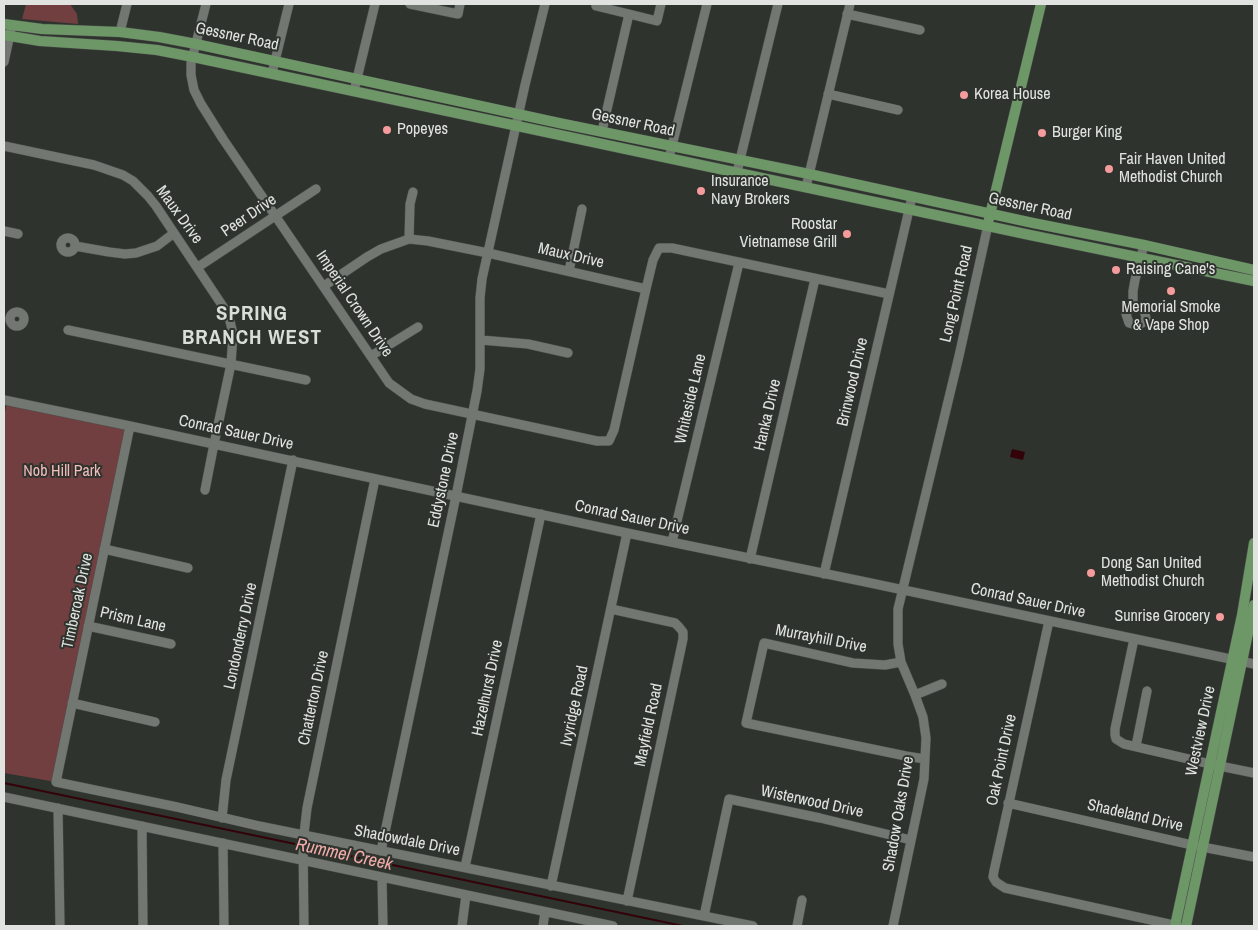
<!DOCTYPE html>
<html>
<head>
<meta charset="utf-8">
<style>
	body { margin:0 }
	#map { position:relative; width:1258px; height:930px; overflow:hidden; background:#2e332e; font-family:"Archivo Narrow",sans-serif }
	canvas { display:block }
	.frame { position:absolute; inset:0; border:5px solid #e0e3e0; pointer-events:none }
</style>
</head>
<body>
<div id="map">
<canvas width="1258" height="930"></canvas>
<div class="frame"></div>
</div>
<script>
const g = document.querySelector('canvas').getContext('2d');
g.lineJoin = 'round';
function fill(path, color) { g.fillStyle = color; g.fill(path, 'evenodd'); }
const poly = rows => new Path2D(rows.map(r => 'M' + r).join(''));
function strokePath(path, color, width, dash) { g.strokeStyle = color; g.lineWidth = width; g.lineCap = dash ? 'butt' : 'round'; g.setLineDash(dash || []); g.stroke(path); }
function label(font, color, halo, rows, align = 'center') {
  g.font = font + ' "Archivo Narrow",sans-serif'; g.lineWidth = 4; g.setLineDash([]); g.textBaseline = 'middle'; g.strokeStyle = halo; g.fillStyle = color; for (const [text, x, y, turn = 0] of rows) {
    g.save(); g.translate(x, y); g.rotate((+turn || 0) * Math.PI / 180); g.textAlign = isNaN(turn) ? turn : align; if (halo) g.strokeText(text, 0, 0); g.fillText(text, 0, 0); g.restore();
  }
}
fill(poly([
	[26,4,70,4,77,14,78,24,22,19],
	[7,401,130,426,56,782,4,773,4,418]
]), '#713f40');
fill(poly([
	[1012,449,1025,452,1023,460,1010,457]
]), '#330309');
strokePath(poly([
	[4,783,300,845],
	[307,847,683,926]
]), '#330309', 2);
const minor = poly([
	[206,4,191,63,191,75,194,90,201,104,223,139,389,383,411,399,425,404,597,441,609,441,614,430,646,289,653,260,659,248,672,248,889,294],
	[410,4,458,14,460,4],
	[597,4,596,6,629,14,602,131],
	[629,14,657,21,661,4],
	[847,14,920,30],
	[120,32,127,4],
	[4,62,12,25],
	[272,73,289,4],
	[354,91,375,4],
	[828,94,898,110],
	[4,146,94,165,123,175,133,181,148,196,156,206,224,308,229,317,233,334,231,364,214,444,205,490],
	[669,158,707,4],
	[737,172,778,4],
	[806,187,850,4],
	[4,231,18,234],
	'61 245a7 7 0 1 1 14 0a7 7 0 1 1-14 0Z',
	[409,239,410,204,413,192],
	[75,246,109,252,125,254,136,253,157,246,174,233],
	[198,267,316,189],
	[569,271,582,209],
	[324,286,367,257,381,249,409,239,428,241,488,253,646,289],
	[1133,306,1141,307,1144,310,1146,318,1144,322,1140,324,1136,325,1129,323,1126,314,1128,311,1133,306,1133,291,1135,280,1144,245],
	'10 319a7 7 0 1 1 14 0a7 7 0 1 1-14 0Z',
	[68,330,306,380],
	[481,340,528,344,568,353],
	[371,356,418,327],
	[4,400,130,426,627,533,861,581,1254,664],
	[130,426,56,782,177,807,259,826,753,926],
	[672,542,739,263],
	[104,549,188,568],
	[750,559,815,279],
	[824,574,912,197],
	[611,609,675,623,679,627,683,632,683,639,627,901],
	[1049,621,994,871,993,877,996,882,1005,888,1178,926],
	[88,626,171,644],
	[1134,639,1115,729,1115,735,1116,739,1124,744,1210,764,1254,773],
	[901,662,885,665,853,663,764,643,746,723,906,756,925,759],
	[915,695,942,684],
	[72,703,155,722],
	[1136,746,1147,691],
	[4,797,613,926],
	[1008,803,1192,845,1254,857],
	[58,808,60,926],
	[222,818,226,780,293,460],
	[142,826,143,926],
	[223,843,224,926],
	[381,851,456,496,477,391,480,369,480,298,482,279,525,85,545,4],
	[465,867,541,514],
	[382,877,383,926],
	[551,886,627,533],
	[704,916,729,799,820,818,911,840],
	[304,926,303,842,307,808,375,479],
	[462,926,466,895],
	[543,926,545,912],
	[797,926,802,900],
	[893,926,924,779,926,738,923,717,915,695,901,662,898,644,898,609,959,356,988,225]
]);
const major = poly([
	[4,24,42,29,120,32,159,37,196,44,559,123,809,174,1033,223,1144,245,1254,270],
	[4,35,40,41,117,46,157,50,193,57,1030,235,1205,271,1254,281],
	[989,219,1041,4],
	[1175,926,1242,615,1254,543],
	[1186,926,1254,605]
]);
strokePath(minor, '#4b4e4b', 10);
strokePath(major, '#4b4e4b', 11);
strokePath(minor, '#727771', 9);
strokePath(major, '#6e9768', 10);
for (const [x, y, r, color] of [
	[964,95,5,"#f59b9b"],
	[387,130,5,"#f59b9b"],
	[1042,133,5,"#f59b9b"],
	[1109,169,5,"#f59b9b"],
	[701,191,5,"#f59b9b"],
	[847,234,5,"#f59b9b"],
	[1116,270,5,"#f59b9b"],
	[1171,291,5,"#f59b9b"],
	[1091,573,5,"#f59b9b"],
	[1220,617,5,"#f59b9b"]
]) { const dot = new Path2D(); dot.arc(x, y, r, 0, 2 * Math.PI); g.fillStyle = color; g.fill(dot); strokePath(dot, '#2e332e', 2); }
label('16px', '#e0e3e0', '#2e332e', [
	["Gessner Road",237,37,12],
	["Gessner Road",633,123,12],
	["Gessner Road",1030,207,12],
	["Maux Drive",179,215,54],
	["Peer Drive",249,216,-34],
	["Maux Drive",571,256,13],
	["Long Point Road",957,294,-77],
	["Imperial Crown Drive",354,304,56],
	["Brinwood Drive",853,382,-77],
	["Whiteside Lane",691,399,-77],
	["Hanka Drive",768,415,-77],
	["Conrad Sauer Drive",236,433,12],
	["Eddystone Drive",444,480,-78],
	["Conrad Sauer Drive",632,518,12],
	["Timberoak Drive",78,601,-78],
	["Conrad Sauer Drive",1028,601,12],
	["Prism Lane",133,620,13],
	["Londonderry Drive",241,636,-78],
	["Murrayhill Drive",821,639,11],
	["Hazelhurst Drive",488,688,-78],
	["Chatterton Drive",314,698,-78],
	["Ivyridge Road",575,706,-78],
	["Mayfield Road",649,725,-78],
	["Westview Drive",1201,731,-78],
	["Oak Point Drive",1002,760,-78],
	["Wisterwood Drive",812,802,12],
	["Shadow Oaks Drive",899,814,-80],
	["Shadeland Drive",1135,816,13],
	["Shadowdale Drive",407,841,11]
]);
label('16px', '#e0e3e0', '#2e332e', [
	["Korea House",974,95],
	["Popeyes",397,130],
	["Burger King",1052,133],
	["Fair Haven United",1119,160],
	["Methodist Church",1119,178],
	["Insurance",711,182],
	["Navy Brokers",711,200],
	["Roostar",837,225,"right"],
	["Vietnamese Grill",837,243,"right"],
	["Raising Cane's",1126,270],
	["Memorial Smoke",1171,308,"center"],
	["& Vape Shop",1171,326,"center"],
	["Dong San United",1101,564],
	["Methodist Church",1101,582],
	["Sunrise Grocery",1210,617,"right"]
], 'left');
label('16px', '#f4bdbb', '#2e332e', [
	["Nob Hill Park",62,472]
]);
label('italic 18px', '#f4acab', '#2e332e', [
	["Rummel Creek",344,855,12]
]);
g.letterSpacing = '1px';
label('bold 21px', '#d9ded8', '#2e332e', [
	["SPRING",252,314],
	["BRANCH WEST",252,338]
]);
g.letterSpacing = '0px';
</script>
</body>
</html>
